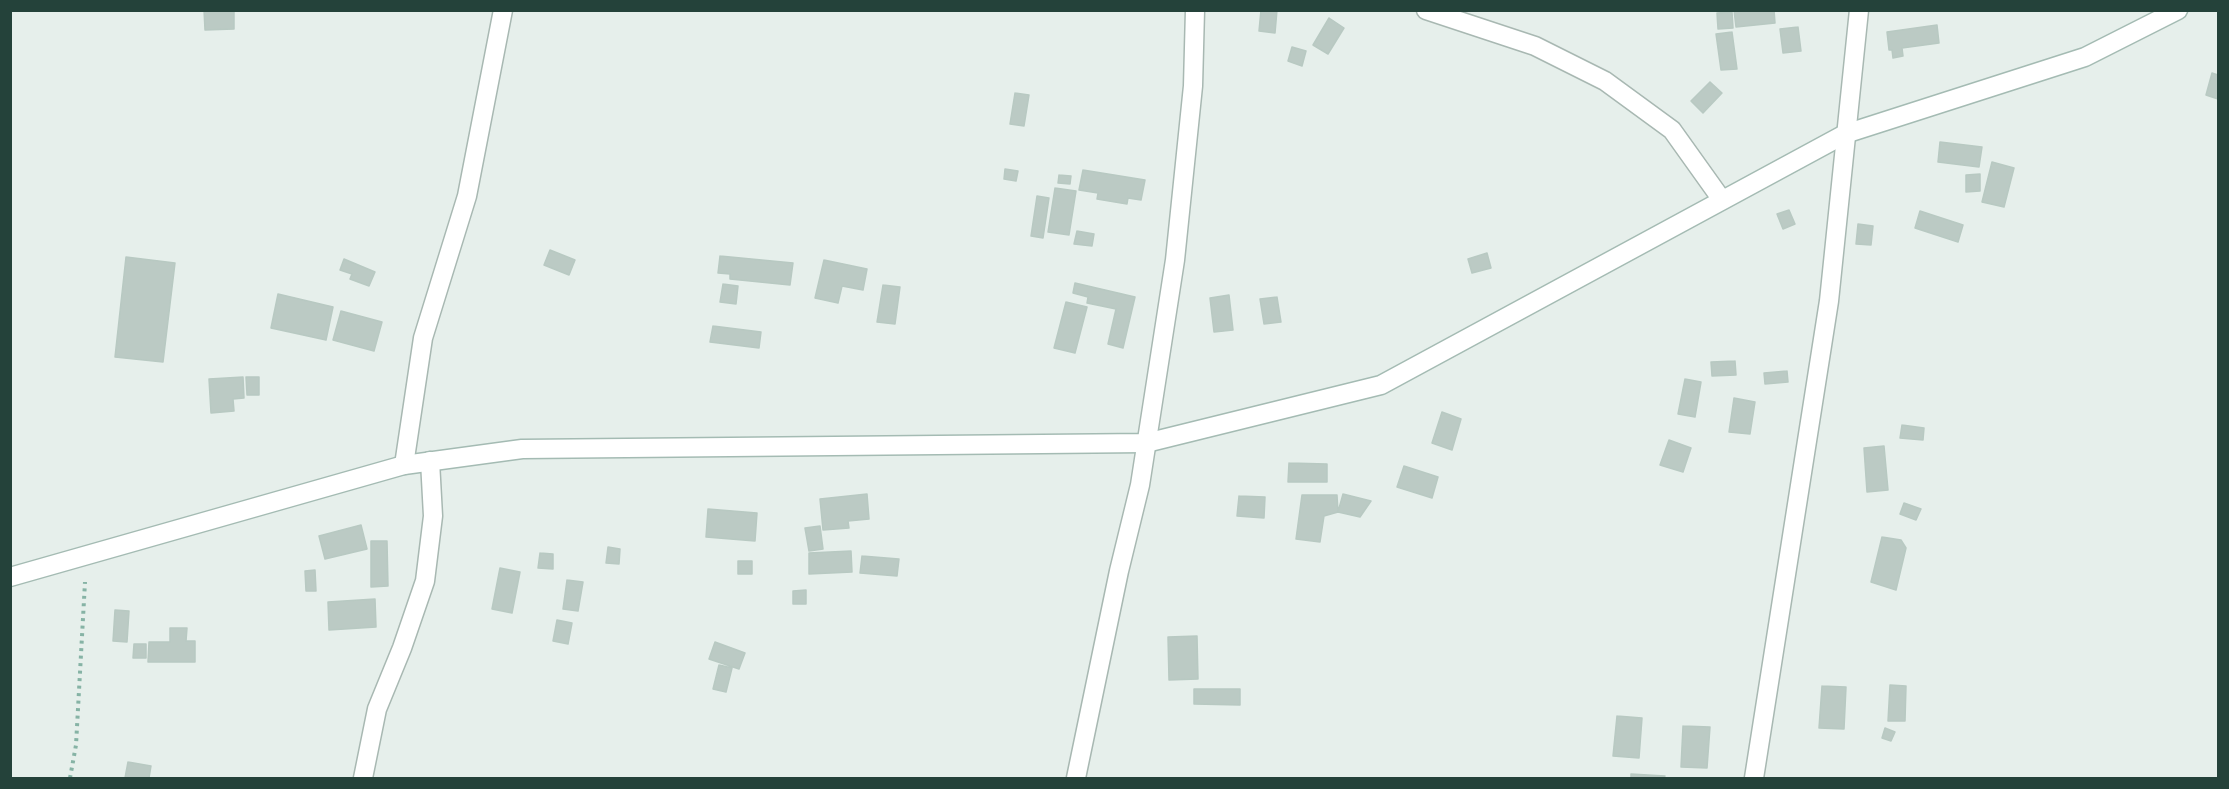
<!DOCTYPE html>
<html>
<head>
<meta charset="utf-8">
<style>
	body { margin:0 }
	#map { position:relative; width:2229px; height:789px; overflow:hidden; background:#e6efeb; font-family:Helvetica,sans-serif }
	canvas { display:block }
	.frame { position:absolute; inset:0; border:12px solid #24423a; pointer-events:none }
</style>
</head>
<body>
<div id="map">
<canvas width="2229" height="789"></canvas>
<div class="frame"></div>
</div>
<script>
const g = document.querySelector('canvas').getContext('2d');
g.lineJoin = 'round';
function fill(path, color) { g.fillStyle = color; g.fill(path, 'evenodd'); }
const poly = rows => new Path2D(rows.map(r => 'M' + r).join(''));
function strokePath(path, color, width, dash) { g.strokeStyle = color; g.lineWidth = width; g.lineCap = dash ? 'butt' : 'round'; g.setLineDash(dash || []); g.stroke(path); }
const building = poly([
	[204,10,234,10,234,29,205,30,204,10],
	[1261,10,1277,10,1275,33,1259,31,1261,10],
	[1734,10,1774,10,1775,23,1736,27,1734,10],
	[1732,12,1733,28,1718,29,1717,13,1732,12],
	[1329,18,1344,28,1328,54,1313,45,1329,18],
	[1937,25,1939,43,1902,48,1903,56,1893,58,1892,50,1889,50,1887,32,1937,25],
	[1798,27,1801,51,1783,53,1780,29,1798,27],
	[1732,32,1737,69,1721,70,1716,34,1732,32],
	[1292,47,1306,51,1302,66,1288,61,1292,47],
	[2212,73,2218,75,2218,99,2206,95,2212,73],
	[1710,82,1722,93,1703,113,1691,101,1710,82],
	[1015,93,1029,95,1024,126,1010,124,1015,93],
	[1940,142,1982,147,1979,167,1938,162,1940,142],
	[1992,162,2014,168,2004,207,1982,202,1992,162],
	[1005,169,1018,171,1016,181,1004,179,1005,169],
	[1083,170,1145,180,1141,200,1128,198,1127,204,1097,199,1098,193,1079,190,1083,170],
	[1980,174,1980,191,1966,192,1966,175,1980,174],
	[1059,175,1071,176,1070,184,1058,183,1059,175],
	[1055,188,1076,191,1069,235,1048,232,1055,188],
	[1037,196,1049,198,1043,238,1031,236,1037,196],
	[1789,210,1795,224,1783,229,1777,214,1789,210],
	[1920,211,1963,225,1958,242,1915,228,1920,211],
	[1858,224,1873,226,1871,245,1856,244,1858,224],
	[1077,231,1094,234,1092,246,1074,244,1077,231],
	[550,250,575,260,569,275,544,265,550,250],
	[1487,253,1491,268,1472,273,1468,259,1487,253],
	[720,256,793,263,790,285,730,279,730,274,718,273,720,256],
	[126,257,175,263,163,362,115,357,126,257],
	[344,259,375,272,369,286,350,279,352,274,340,270,344,259],
	[824,260,867,269,863,290,842,286,838,303,815,298,824,260],
	[1075,283,1135,297,1123,348,1108,344,1116,309,1087,303,1088,297,1073,293,1075,283],
	[723,284,738,286,736,304,720,302,723,284],
	[883,285,900,287,895,324,877,322,883,285],
	[278,294,333,307,326,340,271,328,278,294],
	[1229,295,1233,330,1214,332,1210,298,1229,295],
	[1277,297,1281,322,1264,324,1260,299,1277,297],
	[1066,302,1087,307,1075,353,1054,348,1066,302],
	[341,311,382,322,374,351,333,340,341,311],
	[713,326,761,332,759,348,710,342,713,326],
	[1735,361,1736,375,1712,376,1711,362,1735,361],
	[1787,371,1788,382,1765,384,1764,373,1787,371],
	[243,377,244,398,233,399,234,411,211,413,209,379,243,377],
	[246,377,259,377,259,395,247,395,246,377],
	[1685,379,1701,382,1695,417,1678,414,1685,379],
	[1734,398,1755,402,1750,434,1729,432,1734,398],
	[1442,412,1461,419,1452,450,1432,443,1442,412],
	[1902,425,1924,428,1923,440,1900,438,1902,425],
	[1669,440,1691,448,1683,472,1660,465,1669,440],
	[1884,446,1888,490,1867,492,1864,448,1884,446],
	[1289,463,1327,464,1327,482,1288,482,1289,463],
	[1404,466,1438,477,1432,498,1397,487,1404,466],
	[867,494,869,519,848,521,849,528,823,530,820,499,867,494],
	[1343,494,1371,501,1360,517,1338,512,1343,494],
	[1302,495,1337,495,1338,512,1324,516,1320,542,1296,539,1302,495],
	[1239,496,1265,497,1264,518,1237,516,1239,496],
	[1904,503,1921,509,1916,520,1900,514,1904,503],
	[708,509,757,513,755,541,706,537,708,509],
	[361,525,367,549,325,559,319,536,361,525],
	[820,526,823,549,809,551,805,528,820,526],
	[1882,537,1901,540,1906,548,1896,590,1871,582,1882,537],
	[371,541,387,541,388,586,371,587,371,541],
	[608,547,620,549,619,564,606,563,608,547],
	[851,551,852,572,809,574,809,553,851,551],
	[540,553,553,554,553,569,538,568,540,553],
	[862,556,899,559,897,576,860,573,862,556],
	[738,561,752,561,752,574,738,574,738,561],
	[500,568,520,572,512,613,492,609,500,568],
	[315,570,316,591,306,591,305,571,315,570],
	[567,580,583,582,578,611,563,609,567,580],
	[806,590,806,604,793,604,793,591,806,590],
	[375,599,376,627,329,630,328,602,375,599],
	[115,610,129,611,127,642,113,641,115,610],
	[557,620,572,623,568,644,553,641,557,620],
	[170,628,187,628,186,641,195,641,195,662,148,662,149,642,170,642,170,628],
	[1197,636,1198,679,1169,680,1168,637,1197,636],
	[715,642,745,653,739,669,709,659,715,642],
	[134,644,146,644,146,658,133,658,134,644],
	[719,665,732,668,726,692,713,689,719,665],
	[1890,685,1906,686,1905,721,1888,721,1890,685],
	[1822,686,1846,687,1844,729,1819,728,1822,686],
	[1194,689,1240,689,1240,705,1194,704,1194,689],
	[1617,716,1642,718,1639,758,1613,756,1617,716],
	[1683,726,1710,727,1707,768,1681,767,1683,726],
	[1885,728,1895,732,1891,741,1882,738,1885,728],
	[128,762,151,766,149,778,125,778,128,762],
	[1631,774,1665,776,1664,778,1631,778,1631,774]
]);
fill(building, '#bbcac4');
strokePath(building, '#b8c9c2', 1.5);
const street = poly([
	[1426,10,1535,46,1605,81,1672,130,1722,200],
	[404,465,423,338,467,196,503,10],
	[363,778,377,709,402,648,425,581,433,516,430,461],
	[1076,778,1119,571,1140,485,1175,260,1193,86,1195,10],
	[1754,778,1829,301,1859,10]
]);
const secondary = poly([
	[10,577,404,465,522,449,1146,443,1381,385,1845,134,2085,57,2178,10]
]);
strokePath(street, '#a8b8b2', 21);
strokePath(secondary, '#a4bbb3', 21);
strokePath(poly([
	[70,778,76,745,85,582]
]), '#86b3a5', 4, [3, 4.5]);
strokePath(street, '#fff', 18);
strokePath(secondary, '#fff', 18);
</script>
</body>
</html>
